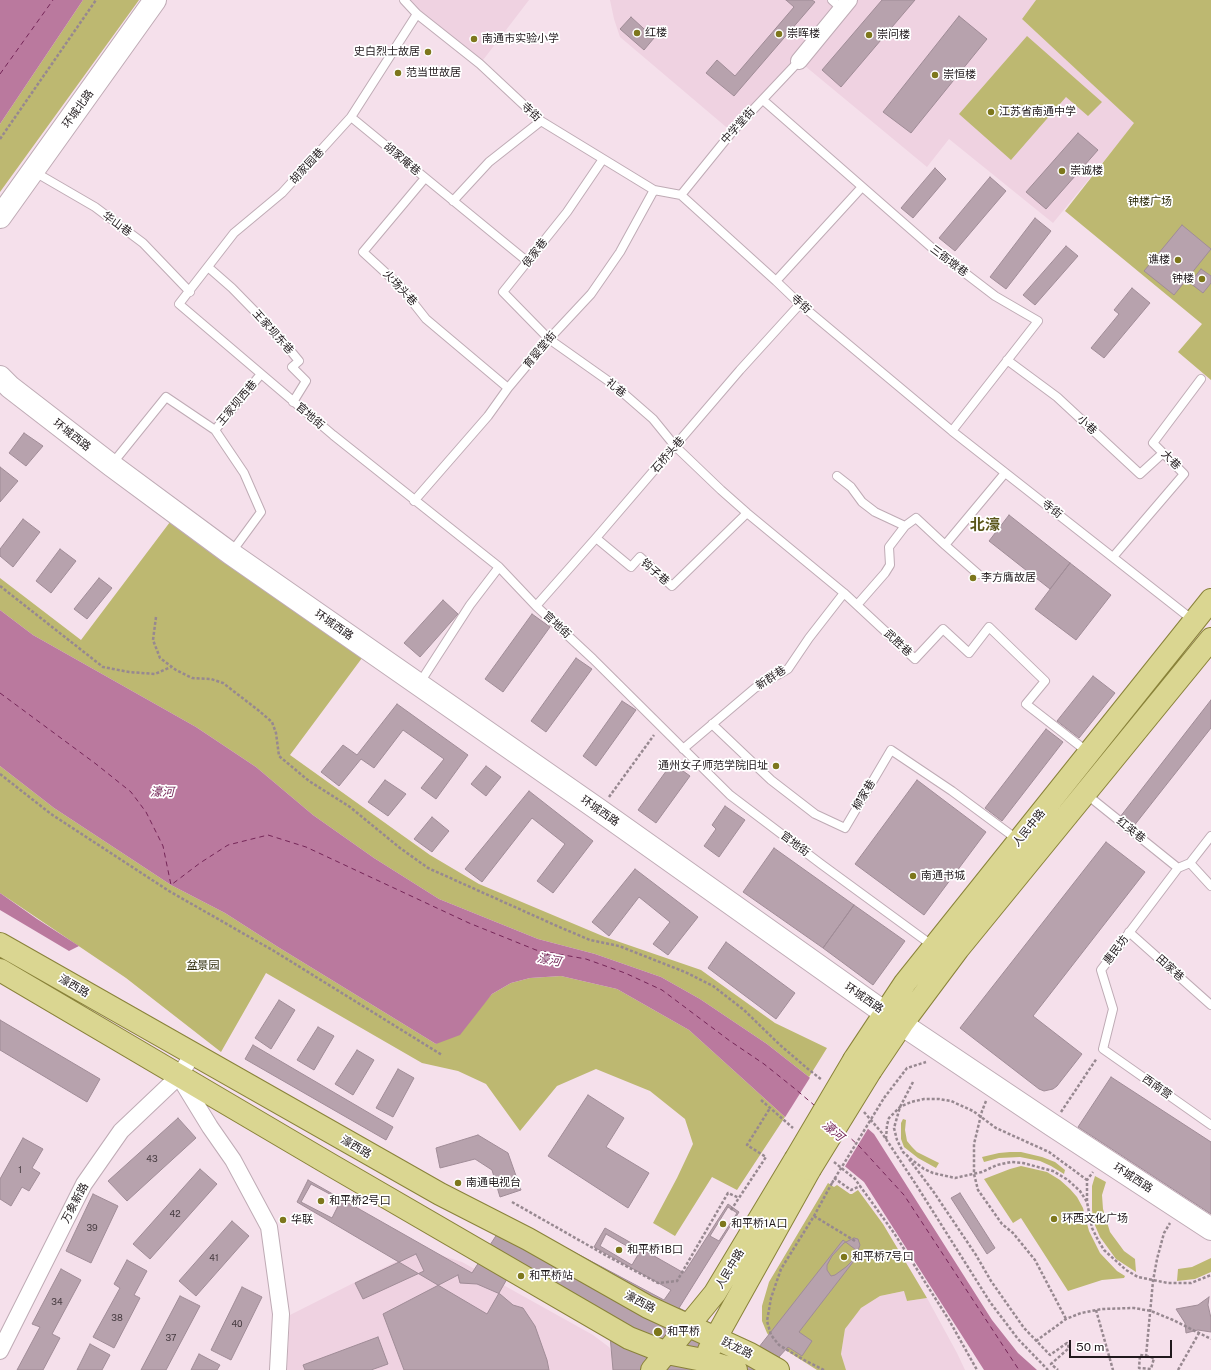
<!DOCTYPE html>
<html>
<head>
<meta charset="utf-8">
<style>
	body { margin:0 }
	#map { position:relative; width:1211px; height:1370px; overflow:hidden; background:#f5e0eb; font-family:"Public Sans",sans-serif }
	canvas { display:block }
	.scale { position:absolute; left:1069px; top:1340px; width:103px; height:18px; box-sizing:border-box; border:2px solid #20191c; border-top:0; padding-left:5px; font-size:12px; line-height:14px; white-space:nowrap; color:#20191c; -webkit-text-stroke:3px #fff; paint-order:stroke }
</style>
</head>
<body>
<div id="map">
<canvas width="1211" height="1370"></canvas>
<div class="scale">50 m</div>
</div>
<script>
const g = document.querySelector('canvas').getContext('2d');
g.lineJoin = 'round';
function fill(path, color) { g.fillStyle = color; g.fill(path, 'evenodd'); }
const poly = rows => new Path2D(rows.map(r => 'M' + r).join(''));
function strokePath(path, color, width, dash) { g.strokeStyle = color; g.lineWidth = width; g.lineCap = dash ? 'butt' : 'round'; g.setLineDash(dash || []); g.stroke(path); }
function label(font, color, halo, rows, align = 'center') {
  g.font = font + ' "Public Sans","Noto Sans SC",sans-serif'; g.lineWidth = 3.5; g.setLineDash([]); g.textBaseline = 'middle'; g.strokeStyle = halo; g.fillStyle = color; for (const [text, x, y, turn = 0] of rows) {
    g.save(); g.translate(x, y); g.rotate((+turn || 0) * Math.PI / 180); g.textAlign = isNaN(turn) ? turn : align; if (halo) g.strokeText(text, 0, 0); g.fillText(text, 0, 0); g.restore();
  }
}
fill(poly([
	[404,0,529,0,480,64],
	[610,0,1036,0,1022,19,1135,123,1053,223,949,139,927,167,799,61,732,132,620,37,614,19],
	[421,1249,462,1262,593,1335,609,1347,615,1356,619,1370,287,1370,290,1315],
	[905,1291,907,1301,927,1298,957,1353,965,1370,846,1370,841,1354,843,1341,845,1329,852,1318,861,1308,880,1296]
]), '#efd2e1');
fill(poly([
	[83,0,139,0,0,192,0,124],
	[1036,0,1211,0,1211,380,1178,352,1202,324,1065,211,1134,123,1022,19],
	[1027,36,1102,102,1088,116,1066,97,1011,160,959,114],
	[170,522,362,658,290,755,430,855,479,884,605,937,701,970,775,1023,827,1048,809,1077,767,1044,700,999,661,977,595,954,538,939,439,899,374,858,313,815,256,767,196,727,33,635,0,610,0,578,81,640],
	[0,766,54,808,171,885,225,913,278,947,436,1044,481,1006,492,994,511,983,530,978,561,976,617,989,689,1030,785,1117,737,1190,712,1177,675,1236,653,1223,677,1178,693,1144,685,1119,650,1091,596,1069,557,1086,520,1131,486,1084,458,1071,422,1063,266,973,221,1052,126,978,0,893],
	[903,1119,906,1120,905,1130,907,1141,912,1147,917,1152,939,1163,936,1168,918,1158,904,1147,901,1139,901,1123],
	[1010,1152,1021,1152,1042,1157,1055,1162,1065,1170,1064,1174,1051,1166,1040,1161,1020,1157,999,1158,984,1162,982,1157,999,1153],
	[1021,1166,1047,1172,1060,1180,1070,1189,1077,1197,1083,1208,1089,1231,1100,1253,1117,1271,1125,1276,1124,1278,1102,1280,1068,1291,1021,1218,1013,1223,984,1179,1010,1169],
	[1095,1176,1106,1182,1102,1195,1103,1209,1110,1232,1124,1251,1135,1259,1136,1272,1116,1259,1100,1237,1094,1223,1092,1210,1092,1186],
	[828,1183,834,1187,837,1185,850,1194,852,1194,858,1190,883,1224,927,1298,907,1301,904,1291,880,1296,861,1308,845,1329,841,1354,846,1370,817,1370,773,1342,767,1333,762,1321,762,1306,769,1282],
	[1211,1258,1211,1272,1195,1279,1177,1281,1178,1269,1192,1267]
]), '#bdb871');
fill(poly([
	[0,0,83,0,0,124],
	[0,610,33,635,196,727,256,767,313,815,374,858,439,899,538,939,595,954,661,977,700,999,767,1044,809,1077,874,1134,992,1320,1018,1353,1037,1370,984,1370,864,1182,785,1117,689,1030,617,989,561,976,530,978,511,983,492,994,460,1035,436,1044,278,947,225,913,171,885,54,808,0,766],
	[0,893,37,919,79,946,69,951,0,910]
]), '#ba799e');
fill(poly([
	[811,1076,869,1127,844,1168,784,1119]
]), '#f5e0eb');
strokePath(poly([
	[0,74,53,0],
	[0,693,96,764,131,792,146,812,163,846,171,885,200,863,228,845,268,835,306,847,469,923,536,950,586,959,625,973,662,990,730,1041,764,1064,794,1088,814,1105],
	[845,1133,860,1147,904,1195,1019,1370]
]), '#752658', 1, [5, 4]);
const building = poly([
	[786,0,812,0,815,2,734,96,706,73,717,60,735,76,794,7,786,0],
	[882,0,915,0,841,87,822,70,882,0],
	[959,16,987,39,911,133,883,112,959,16],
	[631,17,654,38,644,50,620,29,631,17],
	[1078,133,1098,150,1046,209,1026,192,1078,133],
	[935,168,946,179,913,218,901,208,935,168],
	[990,177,1006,191,955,251,939,238,990,177],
	[1035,218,1051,231,1006,289,990,277,1035,218],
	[1182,225,1211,249,1174,295,1144,271,1182,225],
	[1066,246,1078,256,1035,305,1023,295,1066,246],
	[1201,269,1211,276,1211,283,1203,293,1190,283,1201,269],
	[1132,288,1150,303,1104,358,1091,348,1119,314,1114,310,1132,288],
	[24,433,43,446,26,466,9,453,24,433],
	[0,467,18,481,0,502,0,467],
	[1009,515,1070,563,1050,589,989,541,1009,515],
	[23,519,40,532,13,567,0,556,0,549,23,519],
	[60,549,76,561,51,593,36,581,60,549],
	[1070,563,1111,595,1076,640,1035,609,1070,563],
	[99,578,112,588,87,619,74,609,99,578],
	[443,600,458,614,420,657,404,643,443,600],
	[532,614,550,627,503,692,485,679,532,614],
	[576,658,592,669,546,732,531,721,576,658],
	[1093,676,1115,693,1079,738,1057,721,1093,676],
	[1211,700,1211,728,1133,827,1120,817,1211,700],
	[622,701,636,710,596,766,583,756,622,701],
	[397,704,468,755,436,799,421,788,444,759,403,730,374,768,361,759,339,786,321,772,343,745,357,755,397,704],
	[1046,729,1063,742,1002,821,985,808,1046,729],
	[672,763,690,776,656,823,638,810,672,763],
	[486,766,501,777,486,796,471,784,486,766],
	[385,780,406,794,388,816,368,802,385,780],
	[917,780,986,832,924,915,855,864,917,780],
	[529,791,593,841,553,893,537,881,565,844,532,818,482,882,465,869,529,791],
	[725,806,745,820,719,857,704,846,716,829,712,825,725,806],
	[432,817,449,831,432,852,414,839,432,817],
	[1106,842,1145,872,1033,1016,1082,1054,1057,1086,1053,1089,1044,1091,1039,1089,960,1028,1106,842],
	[774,848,854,905,823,948,743,892,774,848],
	[635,869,698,917,668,955,653,944,670,922,639,897,609,936,592,922,635,869],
	[854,905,905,941,873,985,823,948,854,905],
	[726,942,795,993,776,1019,708,968,726,942],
	[279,1000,295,1010,271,1049,255,1038,279,1000],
	[0,1020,100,1079,87,1102,0,1050,0,1020],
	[318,1027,334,1036,314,1070,297,1060,318,1027],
	[253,1045,393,1127,386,1140,245,1059,253,1045],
	[357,1050,374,1060,353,1095,335,1084,357,1050],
	[398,1069,414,1078,393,1117,376,1108,398,1069],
	[1111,1077,1211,1142,1211,1214,1078,1127,1111,1077],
	[588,1095,624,1118,606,1147,649,1173,628,1208,548,1156,588,1095],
	[178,1118,196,1138,127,1201,108,1181,178,1118],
	[478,1135,508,1153,521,1190,500,1197,492,1170,475,1159,440,1168,436,1148,478,1135],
	[23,1138,43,1149,32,1168,40,1173,29,1191,22,1187,11,1206,0,1199,0,1179,23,1138],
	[200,1169,217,1184,150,1259,133,1244,200,1169],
	[308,1180,472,1273,508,1217,664,1300,671,1290,594,1247,605,1228,684,1273,728,1204,739,1212,679,1308,759,1347,843,1240,860,1253,799,1332,812,1341,802,1356,788,1347,767,1370,613,1370,610,1335,507,1279,487,1314,297,1202,308,1180],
	[311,1184,341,1200,332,1218,301,1202,311,1184],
	[960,1193,995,1248,987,1254,951,1198,960,1193],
	[93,1194,118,1206,91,1263,66,1251,93,1194],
	[728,1207,737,1213,719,1241,710,1236,728,1207],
	[232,1221,249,1236,196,1296,179,1281,232,1221],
	[606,1234,639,1253,632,1265,600,1246,606,1234],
	[854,1238,858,1239,860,1245,855,1258,846,1267,835,1275,831,1276,827,1270,827,1265,832,1256,844,1243,854,1238],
	[416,1254,424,1271,363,1299,355,1283,416,1254],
	[127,1260,147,1271,134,1295,140,1298,114,1348,93,1337,120,1288,114,1284,127,1260],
	[61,1269,81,1280,52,1334,60,1338,43,1370,17,1370,40,1327,32,1324,61,1269],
	[458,1275,460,1283,477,1284,500,1294,513,1305,523,1308,535,1326,547,1360,549,1370,404,1370,383,1314,458,1275],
	[242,1287,262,1297,231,1360,211,1350,242,1287],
	[180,1296,200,1306,166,1370,141,1370,180,1296],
	[1209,1297,1208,1305,1211,1318,1211,1332,1198,1330,1186,1333,1185,1323,1176,1309,1198,1305,1209,1297],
	[378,1337,388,1364,371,1370,305,1370,303,1365,378,1337],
	[90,1344,110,1355,102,1370,77,1370,90,1344],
	[199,1354,220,1365,217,1370,191,1370,199,1354]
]);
fill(building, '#b7a2ad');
strokePath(building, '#a08c97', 1);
const lane = poly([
	[404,0,417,14,480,64,541,121,654,190,681,195,776,281,800,304,952,431,1194,621],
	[832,0,842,9],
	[417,14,351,117,282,193,234,233,179,304,333,435,499,567,536,606,593,659,730,795,821,864,933,946],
	[763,100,931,247,995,296,1038,321,952,431],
	[351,117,528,262],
	[603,159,567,212,503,292,549,339,614,385,653,419,675,446,721,490,747,513,844,593,915,659,943,629,969,653,989,627,1045,681,1026,704,1089,753],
	[33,171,95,207,143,243,190,292],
	[425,178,363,252,400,286,426,319,508,388],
	[681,195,732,132,799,61],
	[453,201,489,162,541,121],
	[208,267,232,288,276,333,299,361,292,367,306,381,293,402],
	[776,281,862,187],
	[1007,360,1057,397,1140,474,1163,453],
	[112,464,166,397,215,430],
	[837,476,851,487,862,502,875,512,905,526],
	[414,501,488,416,508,388,549,339,591,294,620,252,654,190],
	[596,538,631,567,640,557,672,586,747,513],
	[231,553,261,512,244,473,215,430,261,374],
	[1113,557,1184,474,1153,443,1201,379],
	[978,574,945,545,1005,473],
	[857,605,885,573,890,565,889,547,905,526,916,518,945,545],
	[536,606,596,538,740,370,800,304],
	[419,684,470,605,499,567],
	[712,724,771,780,815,814,845,828,891,750,952,791,1018,840],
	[683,749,755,688,788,669,809,638,844,593],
	[1086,794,1178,868],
	[1211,836,1190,863,1178,868,1101,970,1113,1009,1103,1049,1211,1125],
	[1190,863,1211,886],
	[1129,932,1211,1005]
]);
const street = poly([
	[799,61,849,0],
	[180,1078,210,1127,233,1160,269,1227,281,1314,278,1370],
	[0,1351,84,1184,121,1131,179,1076,193,1054]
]);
const secondary = poly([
	[0,217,155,0],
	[0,377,10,387,111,465,230,553,599,810,885,1013,1052,1125,1211,1229]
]);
const primary = poly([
	[0,944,440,1194,528,1239,648,1307,750,1354,778,1370],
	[0,970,331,1165,629,1338,667,1353,703,1360,736,1370],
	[854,1060,905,983,1211,600],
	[871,1070,902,1024,958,949,1211,639],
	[709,1350,810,1169],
	[652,1370,715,1293,795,1160]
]);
strokePath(lane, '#bfabb5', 10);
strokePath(street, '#bfabb5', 18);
strokePath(secondary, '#bfabb5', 24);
strokePath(primary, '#898239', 24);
strokePath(poly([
	[0,139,96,0],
	[0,586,103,667,129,672,155,674,171,667],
	[156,617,153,640,160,658,176,670,192,678,211,679,223,683,258,710,272,722,276,733,279,756,309,781,350,807,400,848,428,868,557,926,590,940,619,946,685,972,713,986,744,1010,780,1045,808,1069,822,1080],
	[0,774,51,814,169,891,274,951,442,1055],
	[609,797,654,735],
	[913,1082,900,1107,894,1128,897,1140,903,1152,912,1160,924,1169,933,1173,955,1178,982,1172,997,1165,1011,1162,1023,1163,1053,1171,1068,1180,1080,1191,1087,1202,1092,1228,1098,1240,1104,1250,1126,1270,1138,1277,1168,1283,1191,1283,1211,1275],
	[884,1098,907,1068,926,1062],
	[761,1100,793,1128],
	[986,1101,982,1111,974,1144,974,1174,978,1190,1002,1224,1013,1233,1035,1260,1066,1319],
	[864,1112,882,1133,915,1183,990,1302,1018,1339,1048,1370],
	[1061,1112,1097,1058],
	[886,1139,887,1125,889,1118,900,1107,911,1102,924,1099,939,1099,951,1101,973,1111,996,1128,1049,1152,1087,1180],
	[909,1159,933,1191,976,1255,991,1281,1024,1328,1050,1355,1067,1343,1069,1348,1051,1364,1058,1370],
	[834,1162,855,1179,860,1186],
	[834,1178,851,1190,860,1186,876,1208,894,1233,949,1320,977,1370],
	[1087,1201,1087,1180,1093,1172],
	[512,1202,607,1256,658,1283,677,1281,728,1193,739,1198],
	[731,1210,766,1157,747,1145,770,1108],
	[814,1216,855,1241],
	[1096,1310,1113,1370],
	[1036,1341,1066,1319,1081,1313,1102,1309,1134,1308,1151,1311,1173,1320,1211,1339],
	[1146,1356,1154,1358,1151,1369,1139,1368,1140,1355,1146,1356,1153,1281,1157,1259,1164,1233,1170,1223],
	[824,1370,804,1360,779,1345,771,1335,767,1321,771,1298,781,1269,814,1216,832,1183],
	[1178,1370,1199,1333]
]), '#978890', 2.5, [3, 2]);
strokePath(lane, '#fff', 8);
strokePath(street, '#fff', 16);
strokePath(secondary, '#fff', 22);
strokePath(primary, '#dad691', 22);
const primaryBridge = poly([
	[795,1160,854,1060],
	[810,1169,871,1070]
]);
strokePath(primaryBridge, '#898239', 24, []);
strokePath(poly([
	[832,1183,884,1098]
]), '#978890', 2.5, [3, 2]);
strokePath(primaryBridge, '#dad691', 22);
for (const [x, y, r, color] of [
	[637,33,4,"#7d771c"],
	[779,34,4,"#7d771c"],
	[869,35,4,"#7d771c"],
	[474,39,4,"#7d771c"],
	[428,52,4,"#7d771c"],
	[398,73,4,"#7d771c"],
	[935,75,4,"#7d771c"],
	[991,112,4,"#7d771c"],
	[1062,171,4,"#7d771c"],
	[1178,260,4,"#7d771c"],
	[1202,279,4,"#7d771c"],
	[973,578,4,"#7d771c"],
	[776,766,4,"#7d771c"],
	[913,876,4,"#7d771c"],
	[458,1183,4,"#7d771c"],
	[321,1201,4,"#7d771c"],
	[1054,1219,4,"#7d771c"],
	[283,1220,4,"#7d771c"],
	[723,1224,4,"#7d771c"],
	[619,1250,4,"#7d771c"],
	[844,1257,4,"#7d771c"],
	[521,1276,4,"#7d771c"],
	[658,1332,5,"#7d771c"]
]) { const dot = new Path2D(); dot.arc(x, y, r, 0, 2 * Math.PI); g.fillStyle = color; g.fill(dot); strokePath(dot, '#fff', 1.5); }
label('9px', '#463b40', null, [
	["43",152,1159],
	["1",20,1170],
	["42",175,1214],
	["39",92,1228],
	["41",214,1258],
	["34",57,1302],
	["38",117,1318],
	["40",237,1324],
	["37",171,1338]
]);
label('11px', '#20191c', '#fff', [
	["红楼",645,33],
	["崇晖楼",787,34],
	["崇问楼",877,35],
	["南通市实验小学",482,39],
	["史白烈士故居",420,52,"right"],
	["范当世故居",406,73],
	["崇恒楼",943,75],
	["江苏省南通中学",999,112],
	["崇诚楼",1070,171],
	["谯楼",1170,260,"right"],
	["钟楼",1194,279,"right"],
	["李方膺故居",981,578],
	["通州女子师范学院旧址",768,766,"right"],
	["南通书城",921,876],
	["南通电视台",466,1183],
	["和平桥2号口",329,1201],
	["环西文化广场",1062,1219],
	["华联",291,1220],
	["和平桥1A口",731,1224],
	["和平桥1B口",627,1250],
	["和平桥7号口",852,1257],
	["和平桥站",529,1276],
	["和平桥",667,1332]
], 'left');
label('11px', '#20191c', '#fff', [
	["环城北路",78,109,-54],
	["寺街",531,112,43],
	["中学堂街",738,126,-48],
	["胡家庵巷",402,159,40],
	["胡家园巷",307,166,-47],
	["华山巷",117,224,36],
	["侯家巷",535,253,-52],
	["三衙墩巷",949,261,37],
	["火场头巷",400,288,47],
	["寺街",801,304,42],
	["王家坝东巷",273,332,48],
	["育婴堂街",540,350,-50],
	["礼巷",616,388,39],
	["王家坝西巷",237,403,-50],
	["官地街",310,416,41],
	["小巷",1087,425,43],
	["环城西路",72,435,38],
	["石桥头巷",668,455,-49],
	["大巷",1171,460,45],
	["寺街",1052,509,38],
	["钩子巷",655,572,41],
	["环城西路",334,625,35],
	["官地街",557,625,43],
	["武胜巷",898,643,43],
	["新群巷",771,678,-33],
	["柳家巷",864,795,-59],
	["环城西路",600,811,35],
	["人民中路",1029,828,-51],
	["红英巷",1131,830,39],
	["官地街",795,844,37],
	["惠民坊",1116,950,-53],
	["田家巷",1170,968,42],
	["濠西路",74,986,30],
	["环城西路",864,998,35],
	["西南营",1157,1087,35],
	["濠西路",356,1147,30],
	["环城西路",1133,1178,33],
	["万象新路",75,1203,-62],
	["人民中路",730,1269,-59],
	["濠西路",640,1302,28],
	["跃龙路",737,1348,26]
]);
label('11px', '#2c2a09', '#fff', [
	["钟楼广场",1150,202],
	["盆景园",203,966]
]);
label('italic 12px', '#752658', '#fff', [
	["濠河",162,792],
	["濠河",549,960,10],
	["濠河",833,1131,41]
]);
label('bold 15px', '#595519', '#fff', [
	["北濠",985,525]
]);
</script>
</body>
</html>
